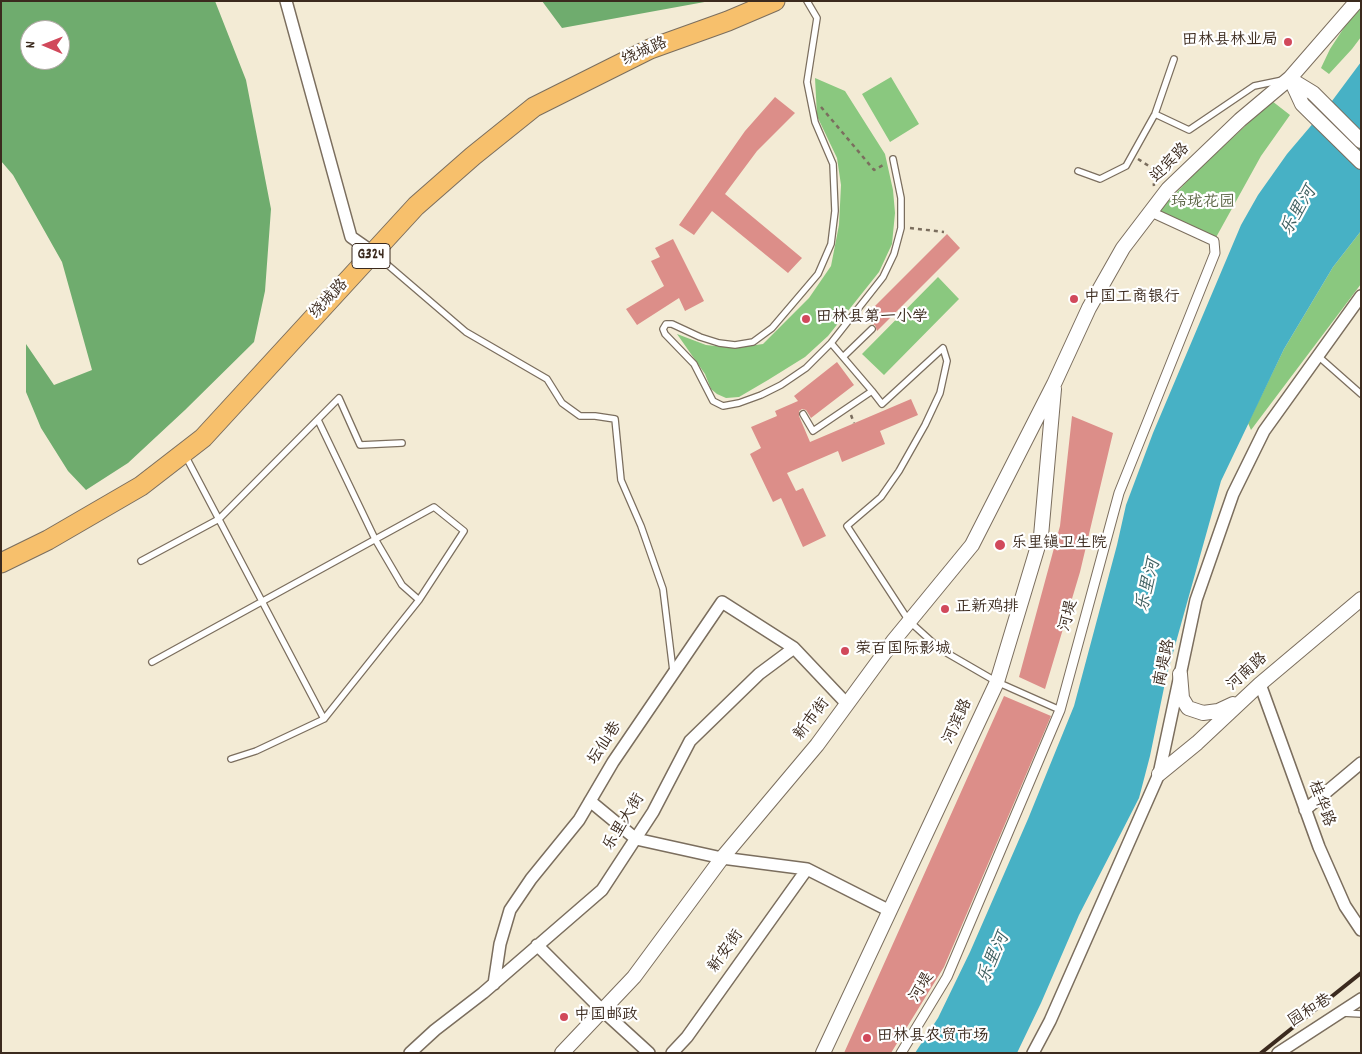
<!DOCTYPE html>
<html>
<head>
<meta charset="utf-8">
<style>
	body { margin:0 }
	#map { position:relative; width:1362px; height:1054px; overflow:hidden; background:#f3ebd5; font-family:Dekko,sans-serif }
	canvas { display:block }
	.frame { position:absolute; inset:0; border:2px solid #3b2a1e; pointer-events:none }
	.north { position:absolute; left:20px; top:20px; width:50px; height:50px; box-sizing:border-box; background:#fff; border:1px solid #b1aaa5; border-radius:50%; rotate:271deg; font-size:14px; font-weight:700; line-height:20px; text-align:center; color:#3b2a1e }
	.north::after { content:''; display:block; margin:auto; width:18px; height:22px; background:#d1495b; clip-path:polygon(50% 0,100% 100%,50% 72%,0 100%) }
</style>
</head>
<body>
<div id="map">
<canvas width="1362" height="1054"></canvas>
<div class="frame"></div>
<div class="north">N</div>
</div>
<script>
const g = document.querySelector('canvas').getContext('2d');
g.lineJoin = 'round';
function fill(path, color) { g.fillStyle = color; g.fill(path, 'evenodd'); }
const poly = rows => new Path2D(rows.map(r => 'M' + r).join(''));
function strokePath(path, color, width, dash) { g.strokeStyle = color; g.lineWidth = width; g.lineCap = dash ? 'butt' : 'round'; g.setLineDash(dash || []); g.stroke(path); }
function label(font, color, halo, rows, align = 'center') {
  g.font = font + ' Dekko,"LXGW WenKai TC",sans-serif'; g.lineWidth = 4.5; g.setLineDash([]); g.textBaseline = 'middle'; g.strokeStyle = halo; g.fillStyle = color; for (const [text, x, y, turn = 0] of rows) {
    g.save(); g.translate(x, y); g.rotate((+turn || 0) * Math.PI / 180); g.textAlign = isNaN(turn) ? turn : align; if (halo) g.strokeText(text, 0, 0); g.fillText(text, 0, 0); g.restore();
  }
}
fill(poly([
	[1361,7,1361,37,1352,49,1329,74,1321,68,1330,49,1353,14],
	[891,77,919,124,890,142,862,94],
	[815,78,845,91,885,154,893,190,895,213,892,244,879,272,828,336,805,357,768,380,739,397,726,398,717,394,711,389,705,374,677,334,706,345,735,348,763,344,809,298,831,266,839,225,841,185,837,158,817,116],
	[1272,101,1290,115,1261,156,1214,241,1156,214,1197,171],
	[1361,231,1361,284,1251,430,1248,423,1284,349,1333,267],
	[938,277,959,299,884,375,862,354]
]), '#8ac87f');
fill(poly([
	[1,1,215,1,246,80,271,209,265,291,254,342,185,410,128,463,86,490,68,471,41,428,26,392,26,344,54,385,92,370,62,262,13,175,1,161],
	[30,30,60,30,60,60,30,60],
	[542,1,710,1,562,28]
]), '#6fac6e');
fill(poly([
	[1361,62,1361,231,1333,267,1284,349,1221,481,1166,678,1150,756,1139,798,1079,915,1041,1003,1017,1053,915,1053,938,1018,970,952,1028,819,1074,706,1117,545,1126,505,1153,433,1241,225,1258,195,1287,154,1332,101]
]), '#47b1c5');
fill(poly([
	[775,97,795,113,757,151,725,194,802,258,788,273,712,211,694,235,679,225,745,131],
	[947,234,960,248,877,331,875,325,871,324,864,317],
	[673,239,704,301,685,311,679,298,637,325,626,309,664,286,651,261,660,257,655,248],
	[837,362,854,385,811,418,806,410,802,409,799,411,799,416,810,442,911,399,918,415,880,431,885,444,842,462,838,451,787,473,796,491,803,488,826,536,803,547,781,498,773,502,750,454,761,448,751,427,777,416,775,411,798,401,794,396],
	[1072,416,1113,433,1080,572,1045,689,1019,677,1060,526],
	[1004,696,1051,716,944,967,891,1053,844,1053]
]), '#dc8e89');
const service = poly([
	[807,1,817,18,807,82,815,122,833,164,835,211,831,244,818,274,772,328,753,342,735,345,719,343,700,337,672,324,666,324,663,329,665,334,694,364,713,401,723,406,739,403,761,395,781,385,806,368,831,343,883,277,894,254,901,228,901,198,893,159],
	[1155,114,1189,130,1254,86,1283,80],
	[1078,171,1100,179,1126,166,1155,114,1174,59],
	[375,254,466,332,547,379,562,403,580,416,595,416,615,419,621,480,641,526,663,589,673,671],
	[831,343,872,391],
	[1318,356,1361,394],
	[843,357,872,329],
	[803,414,813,431,872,391,882,404,943,348,947,361,940,393,925,425,899,471,881,497,847,526,909,621,940,649,997,682,1060,710],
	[318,420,375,539,402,585,419,600],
	[185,455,324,719],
	[141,561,219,519,339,398,360,445,402,443],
	[152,662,434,507,464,531,419,600,324,719,256,751,231,759],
	[1342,1013,1361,1014]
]);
const pedestrian = poly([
	[901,1053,947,977,1060,710,1119,493,1215,253,1214,241,1151,212]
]);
const minor = poly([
	[286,1,351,237,374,253],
	[1260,684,1319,847,1345,906,1361,930],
	[590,801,636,839,722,858,807,869,890,911],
	[1305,810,1361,763],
	[537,945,603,1011,649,1053],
	[494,984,500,944,510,910,531,879,579,820,613,762,722,602,794,648],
	[410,1053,435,1030,483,993,602,890,653,812,690,741,759,674,794,648,847,704],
	[672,1053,687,1037,807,869],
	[1033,1053,1050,1021,1159,774,1196,600,1233,494,1264,431,1361,296],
	[1278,1053,1361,999]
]);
const tertiary = poly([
	[1290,78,1302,104,1361,162],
	[1290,79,1313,93,1361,141],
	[1180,674,1182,698,1188,708,1203,713,1218,711,1233,704],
	[1159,774,1197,743,1260,684,1361,599],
	[562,1053,634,977,722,858,817,745,894,640,972,545,1054,384,1089,308,1123,248,1168,189,1240,120,1290,78,1357,1],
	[823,1053,997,682,1041,536,1054,389]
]);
const trunk = poly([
	[1,563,48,540,141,486,203,438,416,206,473,156,534,107,650,49,728,21,775,1]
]);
strokePath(service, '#7b6e5e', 8);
strokePath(pedestrian, '#7b6e5e', 11);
strokePath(minor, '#7b6e5e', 14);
strokePath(tertiary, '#7b6e5e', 16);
strokePath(trunk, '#7b6e5e', 21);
strokePath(poly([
	[821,107,874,170,885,164],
	[1138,159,1152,168,1154,186],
	[910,228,944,232],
	[851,415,854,423]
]), '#7b6e5e', 2.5, [4, 4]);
strokePath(service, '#fff', 5.5);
strokePath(pedestrian, '#fff', 9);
strokePath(minor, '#fff', 11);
strokePath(tertiary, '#fff', 14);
strokePath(trunk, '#f7c06c', 19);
strokePath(poly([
	[1261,1053,1361,973]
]), '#3b2a1e', 4);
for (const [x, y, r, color] of [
	[1288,42,5,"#d1495b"],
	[1074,299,5,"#d1495b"],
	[806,319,5,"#d1495b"],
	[1000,545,6,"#d1495b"],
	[945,609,5,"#d1495b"],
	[845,651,5,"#d1495b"],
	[564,1017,5,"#d1495b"],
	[867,1038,5,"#d1495b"]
]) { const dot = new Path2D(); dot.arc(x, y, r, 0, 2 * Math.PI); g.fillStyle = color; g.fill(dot); strokePath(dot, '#fff', 2); }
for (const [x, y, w] of [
	[371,256,38]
]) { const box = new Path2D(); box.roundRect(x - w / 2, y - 12.5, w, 25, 4); g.fillStyle = '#fff'; g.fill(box); strokePath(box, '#3b2a1e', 1); }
label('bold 15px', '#3b2a1e', null, [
	["G324",371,256]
]);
label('16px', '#3b2a1e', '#fff', [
	["田林县林业局",1278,42,"right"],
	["中国工商银行",1084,299],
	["田林县第一小学",816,319],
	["乐里镇卫生院",1011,545],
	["正新鸡排",955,609],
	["荣百国际影城",855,651],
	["中国邮政",574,1017],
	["田林县农贸市场",877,1038]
], 'left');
label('16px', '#3b2a1e', '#fff', [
	["绕城路",645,53,-24],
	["迎宾路",1171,164,-46],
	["绕城路",330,300,-47],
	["河堤",1070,616,-75],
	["南堤路",1166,663,-78],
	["河南路",1248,673,-42],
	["新市街",813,720,-53],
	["河滨路",959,722,-65],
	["坛仙巷",606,744,-57],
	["桂华路",1320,804,70],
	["乐里大街",625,823,-58],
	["新安街",727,952,-55],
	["河堤",923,988,-59],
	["园和巷",1311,1012,-32]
]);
label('16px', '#576140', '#fff', [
	["玲珑花园",1203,204]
]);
label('italic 18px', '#406061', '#fff', [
	["乐里河",1300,212,-60],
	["乐里河",1150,586,-76],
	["乐里河",995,959,-66]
]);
</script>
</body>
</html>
